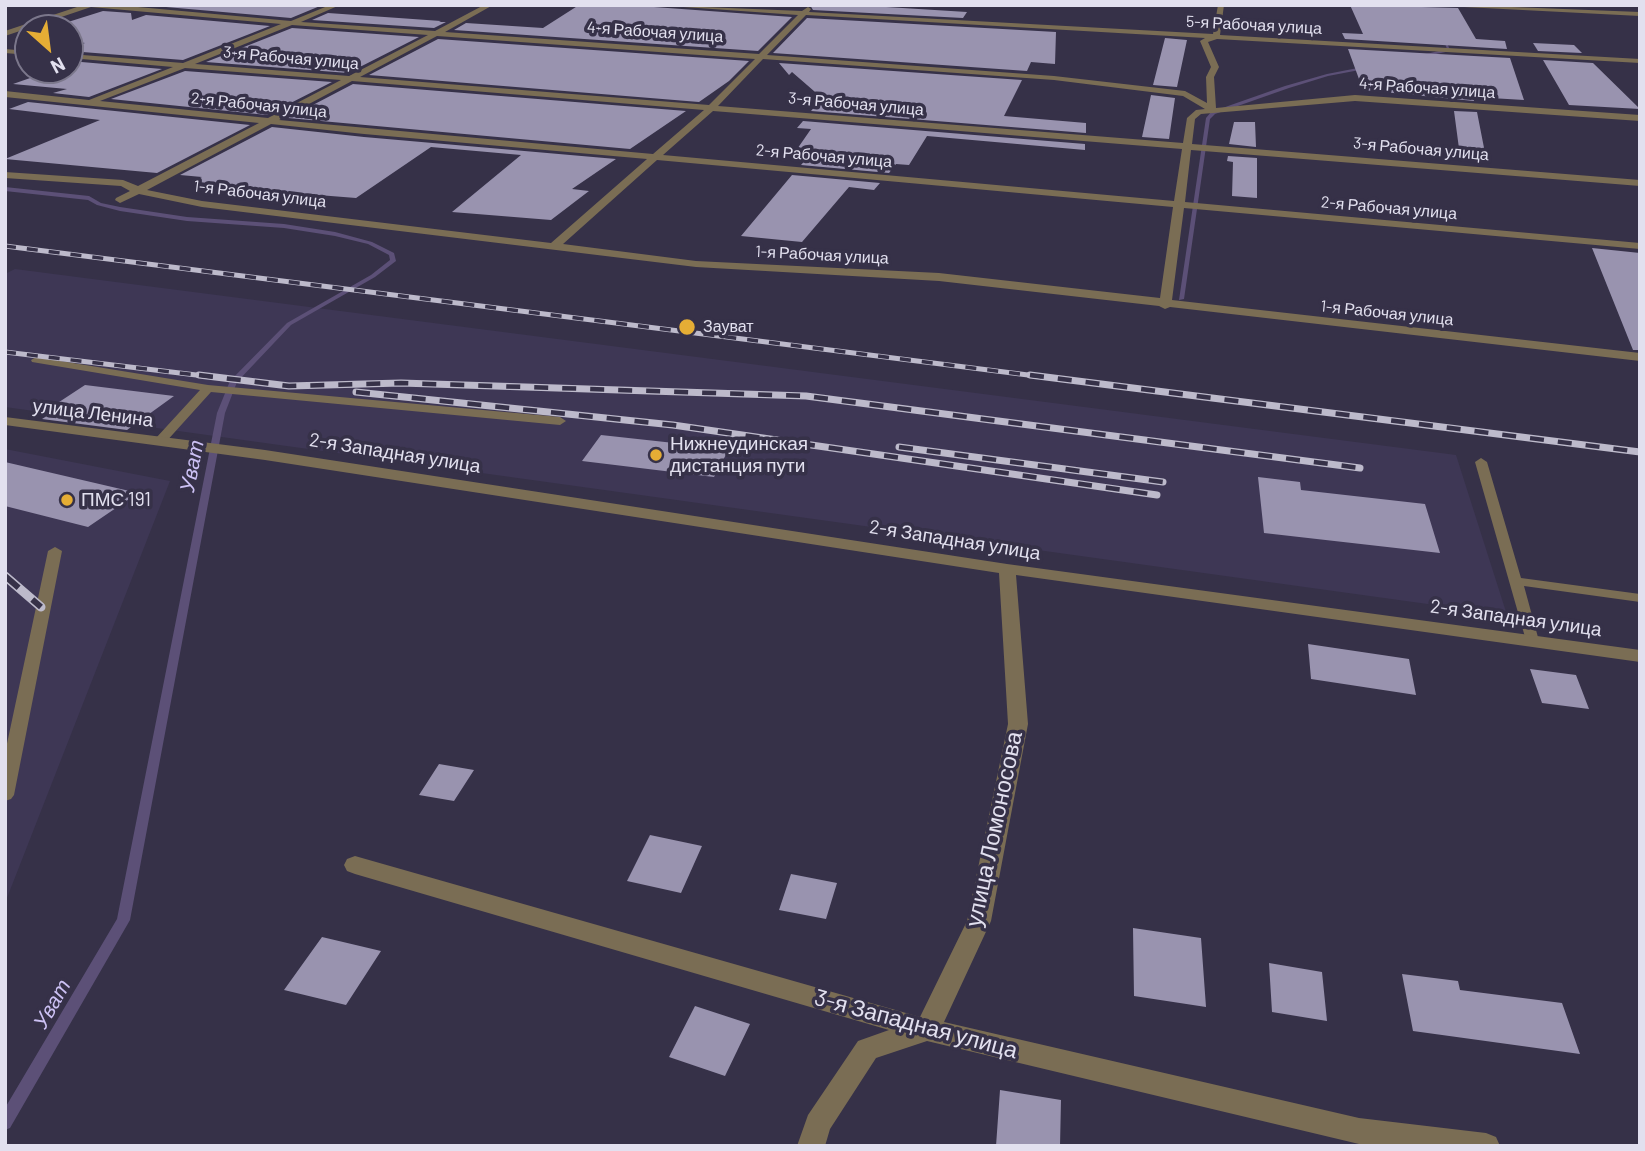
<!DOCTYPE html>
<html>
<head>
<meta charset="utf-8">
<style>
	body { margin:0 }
	#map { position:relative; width:1645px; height:1151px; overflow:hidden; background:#363148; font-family:Barlow,sans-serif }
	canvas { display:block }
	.frame { position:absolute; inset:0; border:7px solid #e2e0ef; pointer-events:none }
	.north { position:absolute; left:14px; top:14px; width:70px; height:70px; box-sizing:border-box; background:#363148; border:2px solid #7b778b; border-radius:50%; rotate:152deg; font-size:19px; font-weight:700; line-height:28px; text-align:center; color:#e2e0ef }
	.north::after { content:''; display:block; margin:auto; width:24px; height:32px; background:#e5ad35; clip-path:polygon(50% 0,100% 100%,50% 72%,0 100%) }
</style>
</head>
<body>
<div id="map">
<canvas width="1645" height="1151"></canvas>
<div class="frame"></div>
<div class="north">N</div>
</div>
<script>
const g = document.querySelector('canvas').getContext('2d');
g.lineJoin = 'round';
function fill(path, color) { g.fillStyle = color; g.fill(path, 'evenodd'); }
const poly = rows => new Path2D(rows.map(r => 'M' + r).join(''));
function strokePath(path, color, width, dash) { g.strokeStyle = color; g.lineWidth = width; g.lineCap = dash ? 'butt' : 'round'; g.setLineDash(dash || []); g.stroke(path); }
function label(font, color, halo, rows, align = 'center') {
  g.font = font + ' Barlow,sans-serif'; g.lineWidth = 7; g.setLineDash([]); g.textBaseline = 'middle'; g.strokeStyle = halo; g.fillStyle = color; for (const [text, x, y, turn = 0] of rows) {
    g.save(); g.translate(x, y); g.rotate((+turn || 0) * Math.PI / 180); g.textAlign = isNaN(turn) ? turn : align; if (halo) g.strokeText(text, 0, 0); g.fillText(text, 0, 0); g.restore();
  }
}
fill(poly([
	[15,269,1456,455,1507,615,5,407,5,274],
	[5,449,170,481,5,903]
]), '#3e3755');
fill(poly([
	[1442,35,1445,36,1450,51,1418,58,1418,56,1447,49,1442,35],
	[1368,66,1370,68,1328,76,1289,88,1215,114,1210,119,1184,299,1179,300,1206,118,1211,112,1285,86,1327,74,1368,66],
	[5,187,89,196,101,203,120,207,187,217,284,224,335,232,372,242,394,253,396,261,375,277,291,325,237,382,225,413,130,920,10,1128,5,1130,5,1108,117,919,217,413,230,381,287,323,371,275,390,260,389,255,368,244,335,236,284,228,187,221,120,211,97,205,88,200,5,191,5,187]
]), '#5c5077');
fill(poly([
	[171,5,320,5,320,6,291,18,166,7],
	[579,5,654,7,792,17,758,51,454,30,466,23,543,28],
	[810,5,854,5,967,12,963,18,813,10],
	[1350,5,1458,8,1476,39,1505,41,1507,49,1345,39,1342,33,1363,34],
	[103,11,131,13,132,20,146,15,270,26,183,60,70,51,70,48,85,43,70,41,70,28,49,28],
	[328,13,441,21,439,22,446,22,434,28,312,20],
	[807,18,1056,32,1055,64,1031,62,1027,71,773,53],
	[292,28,419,37,348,73,206,62],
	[1165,38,1187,40,1177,87,1153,85],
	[438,39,749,61,729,81,699,102,369,75],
	[1533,43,1574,45,1582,53,1538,51],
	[1348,49,1510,58,1524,100,1474,97,1474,101,1363,90],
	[1543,60,1593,63,1640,109,1569,105],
	[70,61,162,69,89,97,53,93,67,89,13,84,53,70,70,70],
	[779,63,1022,80,1004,116,1086,123,1086,133,811,111,822,98,792,72,789,75],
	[185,71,332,82,267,115,111,99],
	[353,84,686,111,630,149,288,118],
	[1151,95,1175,98,1169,139,1142,137],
	[28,102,250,125,157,173,5,159,100,120,9,109],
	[1454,111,1477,112,1486,158,1460,156],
	[803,121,1085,144,1085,150,927,136,909,165,896,164,889,173,801,165,809,156,793,155,811,129,797,128],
	[1234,122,1255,122,1256,147,1229,144],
	[272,127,364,137,616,159,572,189,589,191,551,220,452,212,521,155,431,147,356,198,255,190,193,181,202,177,180,175],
	[1228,156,1257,158,1257,198,1232,196,1233,162,1227,161],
	[792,175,880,183,874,190,849,187,802,242,741,236],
	[1592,248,1640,253,1640,350,1633,350],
	[85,385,174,396,127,430,42,419,58,409,50,408],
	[601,435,729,449,714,477,582,461],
	[5,462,138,493,88,527,5,506],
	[1258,477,1300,482,1301,490,1425,504,1440,553,1264,533],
	[1308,644,1409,659,1416,695,1311,679],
	[1530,669,1576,675,1589,709,1542,703],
	[439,764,474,770,454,801,419,795],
	[650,835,702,846,681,893,627,881],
	[791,874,837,883,826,919,779,910],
	[1133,928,1201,938,1206,1007,1134,996],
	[322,937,381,951,346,1005,284,990],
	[1269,963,1322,972,1327,1021,1272,1012],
	[1402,974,1458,981,1460,990,1562,1003,1580,1054,1413,1031],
	[695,1006,750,1024,725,1076,669,1057],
	[1000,1090,1061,1100,1060,1146,996,1146]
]), '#9993af');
fill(poly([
	[36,357,208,385,560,417,566,421,560,425,211,392,164,444,160,445,154,441,156,438,200,390,32,362,31,360,36,357],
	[1481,458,1487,462,1521,578,1640,594,1640,602,1524,586,1539,641,1537,644,1527,644,1475,462,1481,458],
	[55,547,62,551,14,795,11,799,5,801,5,753,48,551,55,547]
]), '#7a6d54');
fill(poly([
	[83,5,116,5,291,21,330,5,340,5,301,22,435,31,484,5,493,5,445,32,759,54,798,15,655,5,802,11,808,7,811,9,809,12,1213,34,1218,5,1224,5,1220,35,1640,59,1640,63,1217,39,1208,42,1219,67,1214,77,1216,108,1355,95,1640,115,1640,121,1355,101,1201,114,1195,119,1192,144,1640,180,1640,186,1191,150,1185,202,1640,243,1640,249,1184,208,1172,300,1640,353,1640,361,1170,307,1165,309,1159,306,939,281,696,267,202,207,139,194,120,203,115,200,116,198,130,191,121,186,5,178,5,172,123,180,138,186,259,123,5,97,5,91,89,100,173,67,70,58,70,54,183,63,281,24,91,7,5,36,5,31,83,5],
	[806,15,1205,38,1200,41,1211,67,1206,77,1207,103,1185,91,1054,76,767,55,806,15],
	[292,25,428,35,349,76,195,64,292,25],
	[437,36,755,59,709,105,360,77,437,36],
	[763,59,1054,80,1183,96,1205,109,1196,110,1187,118,1183,143,718,106,763,59],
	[185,68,341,80,268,118,100,101,185,68],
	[352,81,704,110,653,154,279,120,352,81],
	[713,111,1182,149,1174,201,663,155,713,111],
	[271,124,364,134,647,159,551,243,202,201,147,190,271,124],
	[657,160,1173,207,1160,298,939,273,696,261,563,244,657,160],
	[1461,5,1640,12,1640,16,1464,7,1461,5],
	[5,49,28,51,28,55,5,53,5,49],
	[5,417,265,450,1007,564,1640,650,1640,662,1016,575,1028,724,991,921,944,1022,1359,1118,1486,1133,1496,1137,1500,1146,1359,1144,927,1041,876,1058,830,1129,825,1146,797,1146,808,1115,858,1041,889,1030,355,874,347,871,344,865,347,859,355,856,920,1017,967,921,1008,724,999,573,265,460,5,425,5,417]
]), '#7a6d54');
const railFar2 = poly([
	[5,246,1044,377],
	[5,352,213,377]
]);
const railFar1 = poly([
	[199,375,289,386,401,383,806,396,1360,468],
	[1030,375,1640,452],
	[356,392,673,425,1157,495],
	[899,447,1163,482]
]);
const rail = poly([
	[5,576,41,607]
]);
strokePath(railFar2, '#bdbacb', 5);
strokePath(railFar1, '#bdbacb', 7);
strokePath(rail, '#bdbacb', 9);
strokePath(railFar2, '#363148', 3.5, [11]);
strokePath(railFar1, '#363148', 4.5, [14]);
strokePath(rail, '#363148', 6, [18]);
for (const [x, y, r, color] of [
	[687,327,9,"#e5ad35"],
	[656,455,7,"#e5ad35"],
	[67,500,7,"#e5ad35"]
]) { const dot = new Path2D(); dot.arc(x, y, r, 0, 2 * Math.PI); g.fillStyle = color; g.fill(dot); strokePath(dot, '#363148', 2.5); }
label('16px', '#e2e0ef', '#363148', [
	["5-я Рабочая улица",1254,25,3],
	["4-я Рабочая улица",655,32,4],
	["3-я Рабочая улица",291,58,5],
	["4-я Рабочая улица",1427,88,4],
	["3-я Рабочая улица",856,104,5],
	["2-я Рабочая улица",259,105,6],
	["3-я Рабочая улица",1421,149,5],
	["2-я Рабочая улица",824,156,5],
	["1-я Рабочая улица",260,194,7],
	["2-я Рабочая улица",1389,208,5],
	["1-я Рабочая улица",822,255,3],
	["1-я Рабочая улица",1387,313,6]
]);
label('16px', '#e2e0ef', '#363148', [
	["Зауват",703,327]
], 'left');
label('19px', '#e2e0ef', '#363148', [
	["улица Ленина",93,413,7],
	["2-я Западная улица",395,453,9],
	["2-я Западная улица",955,540,9],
	["2-я Западная улица",1516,618,8]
]);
label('19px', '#e2e0ef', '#363148', [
	["Нижнеудинская",670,444],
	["дистанция пути",670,466],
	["ПМС 191",81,500]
], 'left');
label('italic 21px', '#ccc1f4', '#363148', [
	["Уват",192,466,-79],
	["Уват",52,1004,-60]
]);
label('23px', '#e2e0ef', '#363148', [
	["улица Ломоносова",994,829,-78],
	["3-я Западная улица",916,1024,15]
]);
</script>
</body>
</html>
